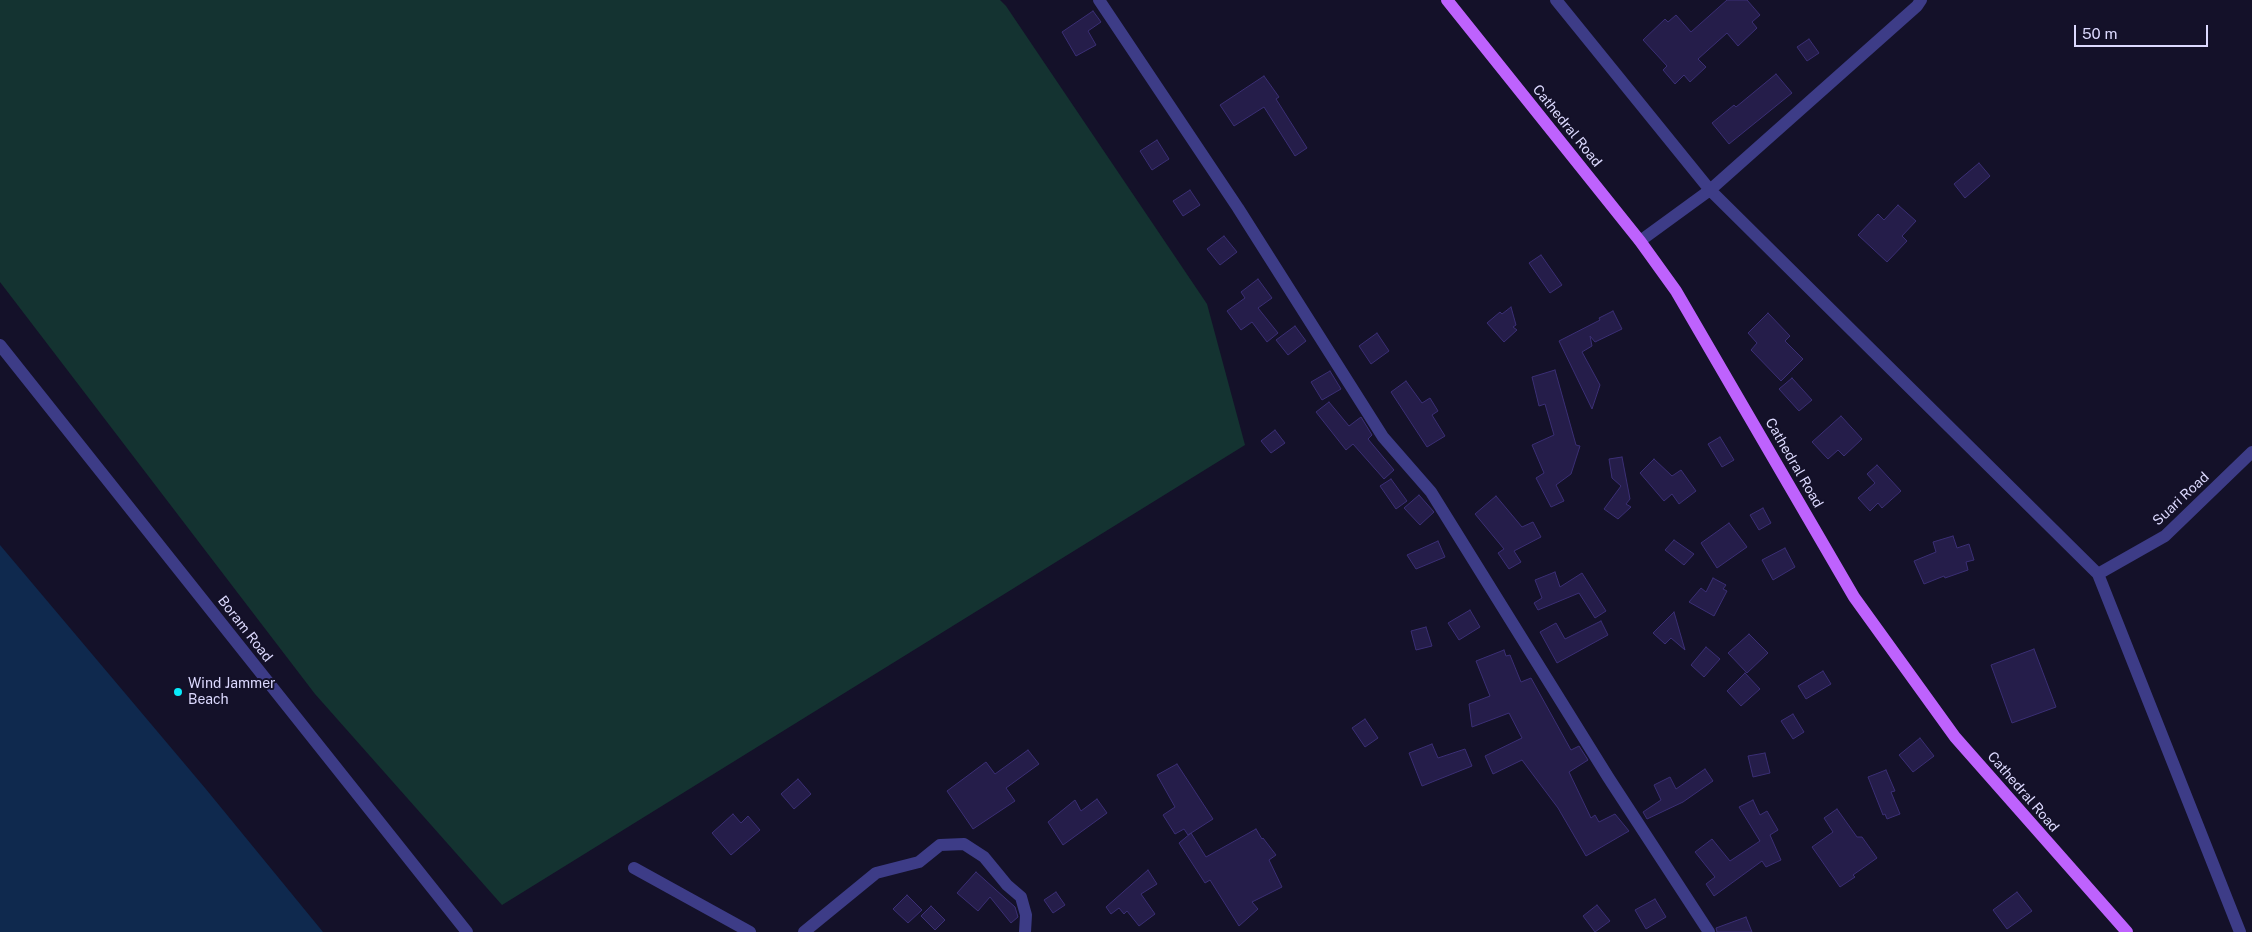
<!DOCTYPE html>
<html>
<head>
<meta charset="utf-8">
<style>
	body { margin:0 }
	#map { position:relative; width:2252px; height:932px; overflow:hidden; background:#141129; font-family:"Public Sans",sans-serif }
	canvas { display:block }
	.scale { position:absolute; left:2074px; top:25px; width:134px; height:22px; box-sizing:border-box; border:2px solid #dcd9fe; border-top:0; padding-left:6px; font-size:15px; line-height:18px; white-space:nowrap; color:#dcd9fe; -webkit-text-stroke:4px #141129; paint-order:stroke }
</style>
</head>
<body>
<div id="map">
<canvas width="2252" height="932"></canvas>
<div class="scale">50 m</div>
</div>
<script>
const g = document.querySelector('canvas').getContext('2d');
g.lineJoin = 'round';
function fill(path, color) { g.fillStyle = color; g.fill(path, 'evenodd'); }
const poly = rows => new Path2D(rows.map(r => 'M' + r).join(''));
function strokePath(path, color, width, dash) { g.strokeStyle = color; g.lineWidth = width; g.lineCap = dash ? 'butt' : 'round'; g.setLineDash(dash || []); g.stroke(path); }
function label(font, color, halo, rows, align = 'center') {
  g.font = font + ' "Public Sans",sans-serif'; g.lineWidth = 4; g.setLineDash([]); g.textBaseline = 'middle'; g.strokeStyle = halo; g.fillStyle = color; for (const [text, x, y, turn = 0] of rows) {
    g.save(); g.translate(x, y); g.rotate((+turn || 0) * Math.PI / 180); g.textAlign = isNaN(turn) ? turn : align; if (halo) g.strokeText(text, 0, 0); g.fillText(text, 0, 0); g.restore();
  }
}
fill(poly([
	[0,0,1000,0,1006,6,1207,304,1245,445,502,905,315,694,0,282]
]), '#143331');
fill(poly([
	[0,545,205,788,323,932,0,932]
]), '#0f294e');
const building = poly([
	[1727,0,1747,0,1760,15,1752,22,1757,28,1738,46,1727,33,1698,59,1706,67,1690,82,1684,75,1675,84,1663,70,1667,66,1643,40,1665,19,1668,22,1676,15,1691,32,1727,0],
	[1093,11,1101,22,1088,31,1096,45,1076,56,1062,32,1093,11],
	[1809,39,1819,53,1807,61,1797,47,1809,39],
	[1776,74,1792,93,1729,144,1712,123,1734,105,1736,107,1776,74],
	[1264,76,1279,97,1276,99,1307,148,1295,156,1264,107,1234,126,1220,105,1264,76],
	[1157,140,1169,159,1152,170,1140,151,1157,140],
	[1979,163,1990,176,1965,198,1954,184,1979,163],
	[1190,190,1200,205,1183,216,1173,201,1190,190],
	[1898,205,1916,221,1902,236,1907,241,1887,262,1858,235,1878,214,1884,220,1898,205],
	[1224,236,1237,252,1220,265,1207,249,1224,236],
	[1541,255,1562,285,1550,293,1529,263,1541,255],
	[1258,279,1272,298,1258,308,1278,333,1267,342,1252,322,1241,330,1227,311,1245,298,1241,292,1258,279],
	[1511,307,1516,325,1513,327,1517,330,1504,342,1487,323,1500,312,1502,314,1511,307],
	[1613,311,1622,329,1595,342,1590,336,1592,346,1582,352,1600,385,1592,409,1559,341,1600,320,1599,318,1613,311],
	[1768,313,1790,336,1785,341,1803,359,1781,381,1751,350,1757,343,1748,333,1768,313],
	[1295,326,1306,341,1288,355,1276,340,1295,326],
	[1377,333,1389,351,1371,364,1359,346,1377,333],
	[1555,370,1576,445,1580,446,1571,474,1556,485,1564,501,1551,507,1536,478,1544,473,1532,445,1554,435,1545,404,1539,406,1532,377,1555,370],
	[1330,371,1341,389,1322,400,1311,382,1330,371],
	[1792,378,1812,400,1799,411,1779,389,1792,378],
	[1406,381,1422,403,1430,398,1438,411,1432,415,1445,436,1427,447,1391,392,1406,381],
	[1329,402,1349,426,1361,417,1372,435,1368,439,1394,470,1384,479,1353,444,1346,450,1316,412,1329,402],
	[1841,416,1862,439,1844,456,1838,450,1828,459,1812,442,1841,416],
	[1275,430,1285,443,1271,453,1261,441,1275,430],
	[1720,437,1734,460,1722,467,1708,444,1720,437],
	[1622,457,1630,499,1626,504,1631,507,1618,519,1604,509,1621,486,1612,478,1609,459,1622,457],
	[1654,459,1672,476,1681,470,1696,491,1679,504,1672,494,1664,501,1640,473,1654,459],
	[1877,465,1901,491,1882,508,1878,503,1870,511,1858,498,1875,483,1867,474,1877,465],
	[1391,479,1407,501,1396,509,1380,486,1391,479],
	[1419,495,1434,512,1420,525,1404,508,1419,495],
	[1496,496,1522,527,1533,522,1541,537,1514,551,1521,562,1509,569,1498,553,1504,549,1475,514,1496,496],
	[1763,508,1771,523,1759,530,1750,515,1763,508],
	[1729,523,1747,547,1717,568,1701,543,1729,523],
	[1953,536,1957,548,1969,544,1974,560,1966,562,1968,570,1945,578,1944,576,1924,584,1914,561,1936,552,1933,542,1953,536],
	[1674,540,1694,554,1684,565,1665,550,1674,540],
	[1438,541,1445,557,1416,569,1407,555,1438,541],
	[1785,548,1795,567,1773,580,1762,560,1785,548],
	[1555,572,1560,587,1582,573,1606,611,1595,618,1579,593,1538,610,1534,603,1542,598,1535,580,1555,572],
	[1713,578,1726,585,1723,589,1727,591,1714,616,1689,602,1701,588,1706,592,1713,578],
	[1470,610,1480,627,1459,640,1448,623,1470,610],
	[1674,612,1685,650,1671,638,1665,644,1653,633,1674,612],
	[1601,621,1608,635,1557,663,1540,632,1556,623,1565,639,1601,621],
	[1426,627,1432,646,1416,650,1411,631,1426,627],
	[1749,634,1768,653,1747,673,1728,653,1749,634],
	[1706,647,1720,659,1704,677,1691,665,1706,647],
	[2034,649,2056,707,2012,723,1991,665,2034,649],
	[1504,650,1506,656,1510,655,1521,682,1531,678,1571,750,1579,746,1588,760,1569,772,1591,818,1595,815,1599,822,1615,814,1629,831,1586,856,1558,808,1522,760,1493,774,1485,756,1522,738,1509,713,1472,727,1469,704,1490,696,1476,661,1504,650],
	[1823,671,1831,684,1806,699,1798,686,1823,671],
	[1745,673,1760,689,1741,706,1727,691,1745,673],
	[1793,714,1804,732,1793,739,1781,721,1793,714],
	[1365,719,1378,738,1365,747,1352,728,1365,719],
	[1920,738,1934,756,1913,772,1899,755,1920,738],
	[1432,744,1438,758,1465,749,1472,766,1422,786,1409,753,1432,744],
	[1028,750,1039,764,1006,788,1015,801,973,829,947,791,986,762,995,774,1028,750],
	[1765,753,1770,773,1753,777,1748,756,1765,753],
	[1177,764,1213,819,1188,835,1184,829,1175,834,1163,815,1175,807,1157,775,1177,764],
	[1705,769,1713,781,1683,802,1647,819,1643,812,1661,800,1654,785,1670,777,1676,789,1705,769],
	[1886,770,1895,791,1891,792,1900,814,1887,819,1885,814,1883,815,1868,777,1886,770],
	[798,779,811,794,794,809,781,794,798,779],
	[1097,799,1107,813,1063,845,1048,822,1075,800,1081,811,1097,799],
	[1753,800,1760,815,1767,811,1778,830,1770,835,1781,860,1766,867,1762,861,1714,896,1706,884,1715,877,1695,852,1712,839,1730,861,1760,841,1739,807,1753,800],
	[1837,809,1857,837,1862,837,1877,858,1853,875,1855,877,1840,887,1812,847,1833,832,1824,818,1837,809],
	[733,814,741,823,748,816,760,830,731,855,712,833,733,814],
	[1256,829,1262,839,1263,838,1276,855,1269,860,1282,887,1252,902,1258,909,1239,926,1210,880,1205,883,1179,843,1191,833,1206,857,1256,829],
	[1148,870,1157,884,1141,894,1155,914,1139,926,1127,911,1124,914,1119,908,1111,914,1106,907,1148,870],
	[976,872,1015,907,1018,917,1011,923,990,897,978,911,957,893,976,872],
	[1056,892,1065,905,1053,913,1044,900,1056,892],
	[2017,892,2032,911,2007,929,1993,910,2017,892],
	[907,895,922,910,908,923,893,909,907,895],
	[1655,899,1666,917,1646,929,1635,910,1655,899],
	[1597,905,1610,921,1595,932,1583,916,1597,905],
	[931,906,945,920,935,930,921,916,931,906],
	[1746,917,1752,932,1717,932,1716,928,1746,917]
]);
fill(building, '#251d4a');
strokePath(building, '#3b2f75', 1);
strokePath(poly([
	[1099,0,1238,208,1383,437,1431,492,1608,777,1709,932],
	[1556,0,1710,190,2098,574,2240,932],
	[1640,241,1710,190,1917,6,1921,0],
	[0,345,467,932],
	[2098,574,2165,536,2252,452],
	[634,868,750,932],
	[804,932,876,873,919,862,940,845,964,844,984,857,1007,885,1021,897,1026,915,1025,932]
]), '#3d3c87', 12);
strokePath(poly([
	[1447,0,1640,241,1676,291,1854,597,1955,737,2127,932]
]), '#be62fd', 12);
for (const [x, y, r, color] of [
	[178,692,5,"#08ebfb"]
]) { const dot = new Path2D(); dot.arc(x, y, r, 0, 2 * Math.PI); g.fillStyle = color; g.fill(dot); strokePath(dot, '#141129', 2); }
label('14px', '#dcd9fe', '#141129', [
	["Cathedral Road",1567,126,51],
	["Cathedral Road",1794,463,60],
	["Suari Road",2181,499,-43],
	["Boram Road",245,629,52],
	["Cathedral Road",2023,792,49]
]);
label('14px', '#dcd9fe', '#141129', [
	["Wind Jammer",188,684],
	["Beach",188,700]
], 'left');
</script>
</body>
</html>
